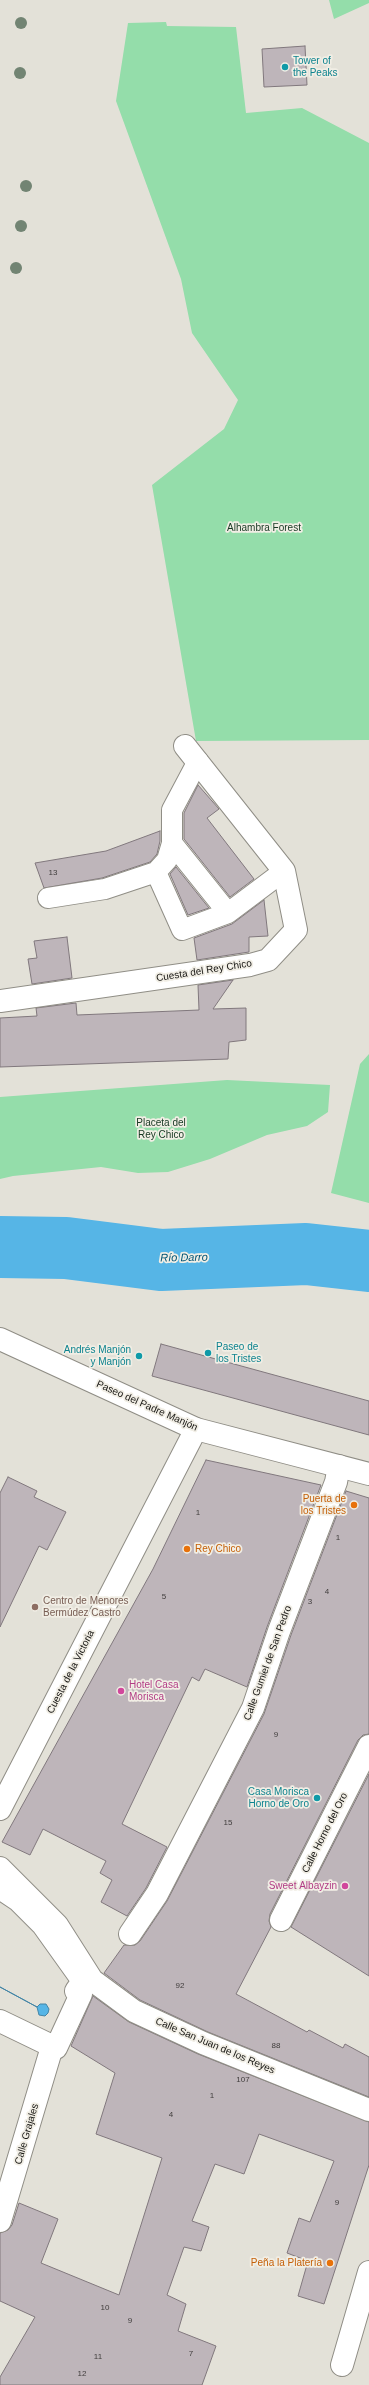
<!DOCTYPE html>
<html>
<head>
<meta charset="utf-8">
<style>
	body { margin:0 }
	canvas { display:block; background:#e3e1d8 }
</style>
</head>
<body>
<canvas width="369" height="2385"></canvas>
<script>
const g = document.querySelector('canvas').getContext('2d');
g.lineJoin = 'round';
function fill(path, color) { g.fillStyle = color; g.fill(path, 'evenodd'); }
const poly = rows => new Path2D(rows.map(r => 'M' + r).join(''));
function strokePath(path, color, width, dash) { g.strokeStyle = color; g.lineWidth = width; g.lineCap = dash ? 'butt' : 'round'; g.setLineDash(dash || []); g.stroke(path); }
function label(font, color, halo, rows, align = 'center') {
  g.font = font + ' Arial,sans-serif'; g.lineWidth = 3.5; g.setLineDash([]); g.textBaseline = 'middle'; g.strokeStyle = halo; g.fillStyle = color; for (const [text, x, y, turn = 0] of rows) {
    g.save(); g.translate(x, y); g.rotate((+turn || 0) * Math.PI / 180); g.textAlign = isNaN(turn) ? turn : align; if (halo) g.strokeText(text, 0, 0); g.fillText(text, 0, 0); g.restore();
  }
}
fill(poly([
	[329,0,369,0,369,3,334,19],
	[166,22,167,26,236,27,246,113,302,108,369,143,369,740,196,741,152,485,224,429,238,400,192,333,181,279,116,101,128,23],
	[369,1054,369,1203,331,1193,360,1064],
	[227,1080,330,1085,328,1112,307,1126,267,1135,210,1159,168,1172,138,1173,101,1167,13,1176,0,1179,0,1097]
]), '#94ddaa');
const water = poly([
	[0,1987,37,2007,40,2004,46,2004,49,2009,48,2013,45,2016,39,2015,37,2007,0,1987]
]);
fill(water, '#56b5e6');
strokePath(water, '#4385a6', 1);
strokePath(poly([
	[0,1247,66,1248,161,1260,306,1254,369,1261]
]), '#56b5e6', 62);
const building = poly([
	[305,46,307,85,264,87,262,49,305,46],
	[198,785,219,809,207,818,254,879,230,897,184,839,184,813,198,785],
	[160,831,160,841,157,854,150,862,102,878,44,888,35,863,106,851,160,831],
	[176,867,209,908,188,915,170,874,176,867],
	[264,900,268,936,249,937,249,952,197,960,194,938,232,924,264,900],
	[67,937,72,978,32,984,28,959,37,958,34,941,67,937],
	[233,980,213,1009,246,1008,246,1040,229,1042,228,1059,0,1067,0,1018,37,1016,36,1008,76,1003,77,1015,199,1010,198,985,233,980],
	[161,1344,369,1401,369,1435,152,1376,161,1344],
	[206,1460,321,1485,267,1627,247,1687,205,1669,199,1681,192,1677,122,1824,167,1847,146,1888,127,1916,101,1902,112,1880,100,1873,106,1861,43,1829,30,1855,2,1842,153,1569,206,1460],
	[8,1477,37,1491,34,1497,66,1512,47,1550,39,1546,0,1627,0,1493,8,1477],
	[346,1491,369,1498,369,1734,363,1735,358,1740,270,1914,269,1921,271,1927,236,1994,307,2032,309,2030,343,2048,345,2044,369,2057,369,2097,208,2032,140,2000,104,1973,124,1945,135,1945,140,1941,167,1901,264,1714,291,1635,346,1491],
	[369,1774,369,1976,291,1927,369,1774],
	[93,1996,129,2022,198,2054,369,2122,369,2165,324,2304,298,2296,308,2261,287,2253,299,2218,310,2222,334,2161,259,2134,244,2174,215,2164,192,2221,209,2227,201,2251,184,2247,167,2295,186,2304,178,2331,216,2346,202,2385,0,2385,0,2377,35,2317,0,2301,0,2233,8,2230,12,2225,19,2203,58,2219,41,2263,119,2295,162,2158,96,2134,115,2073,71,2046,93,1996]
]);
fill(building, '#beb5ba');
strokePath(building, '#81787d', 1);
const service = poly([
	[172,843,228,913],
	[156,872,182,930,228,913,284,871],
	[48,898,105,889,156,872,167,860,172,843,172,810,198,761]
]);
const pedestrian = poly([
	[0,1888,18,1900,43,1925,83,1981,76,1991,81,1994,56,2048,0,2021],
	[281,1920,369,1746],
	[130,1934,157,1894,253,1708,279,1631,336,1482,339,1466],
	[0,2221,52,2047]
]);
const minor = poly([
	[0,1001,250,965,268,960,296,930,284,871,185,746],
	[0,1809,196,1429],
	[0,1868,57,1925,92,1980,134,2011,203,2043,369,2110],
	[342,2365,369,2272]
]);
const tertiary = poly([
	[0,1339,196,1429,369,1474]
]);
strokePath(service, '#908e86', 22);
strokePath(pedestrian, '#908e86', 24);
strokePath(minor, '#908e86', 24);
strokePath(tertiary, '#908e86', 24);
strokePath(service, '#fff', 20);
strokePath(pedestrian, '#fff', 22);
strokePath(minor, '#fff', 22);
strokePath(tertiary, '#fff', 22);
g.fillStyle = '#728473';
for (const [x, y] of [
	[21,23],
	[20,73],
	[26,186],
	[21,226],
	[16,268]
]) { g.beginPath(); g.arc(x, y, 6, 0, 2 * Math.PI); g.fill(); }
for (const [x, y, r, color] of [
	[285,67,4,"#0f9aa8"],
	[208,1353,4,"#0f9aa8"],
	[139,1356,4,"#0f9aa8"],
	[354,1505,4,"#e8710a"],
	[187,1549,4,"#e8710a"],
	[35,1607,4,"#8d6e63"],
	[121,1691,4,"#d1479c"],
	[317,1798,4,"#0f9aa8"],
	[345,1886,4,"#d1479c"],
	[330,2263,4,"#e8710a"]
]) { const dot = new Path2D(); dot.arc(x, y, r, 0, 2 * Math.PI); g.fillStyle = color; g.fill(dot); strokePath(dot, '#f1eee5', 1.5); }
label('8px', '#403d3c', null, [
	["13",53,873],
	["1",198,1513],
	["1",338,1538],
	["4",327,1592],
	["5",164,1597],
	["3",310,1602],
	["9",276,1735],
	["15",228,1823],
	["92",180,1986],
	["88",276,2046],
	["107",243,2080],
	["1",212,2096],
	["4",171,2115],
	["9",337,2203],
	["10",105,2308],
	["9",130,2321],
	["7",191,2354],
	["11",98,2357],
	["12",82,2374]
]);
label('10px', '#0d838f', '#f1eee5', [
	["Tower of",293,61],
	["the Peaks",293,73],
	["Paseo de",216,1347],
	["los Tristes",216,1359],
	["Andrés Manjón",131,1350,"right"],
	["y Manjón",131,1362,"right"],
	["Casa Morisca",309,1792,"right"],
	["Horno de Oro",309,1804,"right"]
], 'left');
label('10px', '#153721', '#f1eee5', [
	["Alhambra Forest",264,528],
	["Placeta del",161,1123],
	["Rey Chico",161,1135]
]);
label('10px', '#161512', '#f1eee5', [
	["Cuesta del Rey Chico",204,971,-9],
	["Paseo del Padre Manjón",147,1406,24],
	["Calle Gumiel de San Pedro",268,1663,-70],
	["Cuesta de la Victoria",71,1672,-63],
	["Calle Horno del Oro",325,1833,-63],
	["Calle San Juan de los Reyes",215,2046,23],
	["Calle Grajales",27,2134,-74]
]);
label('10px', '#c56008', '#f1eee5', [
	["Puerta de",346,1499],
	["los Tristes",346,1511],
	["Rey Chico",195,1549,"left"],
	["Peña la Platería",322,2263]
], 'right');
label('10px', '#785e54', '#f1eee5', [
	["Centro de Menores",43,1601],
	["Bermúdez Castro",43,1613]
], 'left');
label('10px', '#b23c85', '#f1eee5', [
	["Hotel Casa",129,1685],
	["Morisca",129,1697],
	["Sweet Albayzin",337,1886,"right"]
], 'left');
label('italic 11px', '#015374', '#f1eee5', [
	["Río Darro",184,1258,-1]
]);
</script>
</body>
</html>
